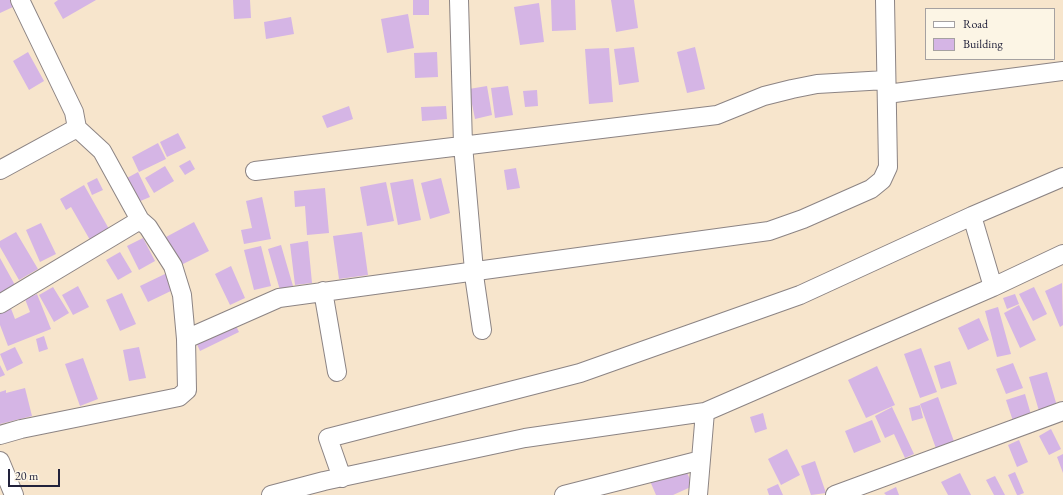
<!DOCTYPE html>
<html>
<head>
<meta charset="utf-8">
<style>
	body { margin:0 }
	#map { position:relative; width:1063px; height:495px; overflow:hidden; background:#f7e5cc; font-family:"EB Garamond",serif }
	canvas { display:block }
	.legend { position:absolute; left:925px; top:8px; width:130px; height:52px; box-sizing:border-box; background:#fcf5e5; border:1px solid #a5a1a1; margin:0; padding:5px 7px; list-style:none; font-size:12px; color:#22223b }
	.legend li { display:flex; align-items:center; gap:8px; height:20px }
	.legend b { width:20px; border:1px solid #a5a1a1 }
	.scale { position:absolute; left:8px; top:469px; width:52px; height:18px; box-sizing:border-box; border:2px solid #22223b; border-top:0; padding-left:5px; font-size:12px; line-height:14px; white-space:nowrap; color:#22223b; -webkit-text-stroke:3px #fcf5e5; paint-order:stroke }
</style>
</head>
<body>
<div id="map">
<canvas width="1063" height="495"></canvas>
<ul class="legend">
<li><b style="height:5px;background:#fff"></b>Road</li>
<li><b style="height:11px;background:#d5b5e5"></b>Building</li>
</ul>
<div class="scale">20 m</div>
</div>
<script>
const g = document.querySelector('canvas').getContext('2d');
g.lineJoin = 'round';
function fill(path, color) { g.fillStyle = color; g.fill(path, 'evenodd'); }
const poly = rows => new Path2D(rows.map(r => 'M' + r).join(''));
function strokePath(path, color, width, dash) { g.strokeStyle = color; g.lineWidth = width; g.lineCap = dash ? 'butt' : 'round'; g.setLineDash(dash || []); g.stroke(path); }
fill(poly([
	[0,0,10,0,13,7,0,13],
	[58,0,96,0,63,19,54,3],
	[233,0,250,0,251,18,234,19],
	[413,0,429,0,429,15,413,15],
	[551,0,575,0,576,30,552,31],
	[611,0,634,0,638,28,616,32],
	[539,3,544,42,520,45,514,7],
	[408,14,414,48,387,53,381,19],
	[291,17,294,34,266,39,264,22],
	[634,47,639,82,619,85,614,49],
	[695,47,705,89,687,93,677,52],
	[609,48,613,102,589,104,585,49],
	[28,52,44,81,29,90,13,61],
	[437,52,438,77,415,78,414,53],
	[487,86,492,115,475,119,469,89],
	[508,86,513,115,495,118,491,88],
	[537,90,538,106,525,107,523,91],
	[349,106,353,119,327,128,322,116],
	[446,106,447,119,422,121,421,107],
	[178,133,186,148,167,157,160,142],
	[158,143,166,159,139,172,132,157],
	[190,160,195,169,185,175,179,166],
	[165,166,174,181,154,193,145,178],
	[516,168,520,188,507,190,504,170],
	[138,172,150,197,138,202,127,178],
	[97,178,103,190,92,195,87,183],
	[441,178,450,213,430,219,421,183],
	[413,179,421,220,398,225,390,183],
	[386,182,394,221,367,226,360,187],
	[84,185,109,229,90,240,71,207,66,210,60,199],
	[325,188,329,233,307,235,305,206,295,207,294,191],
	[262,197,271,239,244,244,241,230,252,228,246,201],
	[194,222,209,251,181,265,166,237],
	[41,223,56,254,40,262,26,230],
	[16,232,38,269,19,280,0,247,0,241],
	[362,232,368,275,339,279,333,236],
	[143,238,155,261,139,270,127,246],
	[308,241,312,283,295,285,290,244],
	[281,245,293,286,280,290,268,249],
	[261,246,271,286,254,290,244,250],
	[120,252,132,272,118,280,106,260],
	[0,258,15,285,0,293],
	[231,266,245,298,230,305,215,274],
	[167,273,175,289,148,302,140,286],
	[1062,283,1063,325,1060,327,1045,291],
	[78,286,89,307,73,315,62,295],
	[53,287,69,313,54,322,39,295],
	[1034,287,1047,314,1033,321,1019,294],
	[122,293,136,324,120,331,106,300],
	[37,294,51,329,8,346,0,325,0,310,10,306,15,319,30,312,25,299],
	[1015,294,1019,304,1007,309,1003,298],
	[1019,305,1036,340,1020,348,1004,313],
	[998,307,1011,354,997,357,985,311],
	[979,318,989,340,968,350,958,328],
	[233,320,239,332,200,351,194,338],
	[44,336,48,349,39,352,36,339],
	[15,347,23,363,7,371,0,354],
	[139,347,146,378,129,381,123,350],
	[921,348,937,392,920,398,904,354],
	[83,358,98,399,80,406,65,364],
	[950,361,957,384,941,389,934,366],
	[1013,363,1023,388,1006,394,996,369],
	[0,365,5,375,0,377],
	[877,366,895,405,866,418,848,380],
	[1047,372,1057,406,1039,411,1029,377],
	[25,388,32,416,0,424,0,392,6,390,6,393],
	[1025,394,1032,418,1014,424,1006,400],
	[938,397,956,447,938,454,920,404],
	[920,405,923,418,912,421,909,408],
	[892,407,914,454,905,458,894,434,885,438,875,416],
	[763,413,767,429,755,433,750,417],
	[872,420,881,442,854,453,845,431],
	[1051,429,1061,449,1049,455,1039,436],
	[1019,440,1028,462,1017,467,1008,445],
	[787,449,800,475,781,485,768,459],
	[1063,454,1063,473,1057,457],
	[815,461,826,493,811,495,801,466],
	[684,466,693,486,673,495,656,495,650,481],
	[1015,472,1024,493,1019,495,1017,495,1008,475],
	[960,473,971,495,948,495,941,482],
	[995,476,1005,495,994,495,986,480],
	[778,484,783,495,769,495,767,489],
	[896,487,899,495,886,495,884,493]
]), '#d5b5e5');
const minor = poly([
	[459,0,463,145,475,282,482,330],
	[887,94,1063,71],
	[0,170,77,128],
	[255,171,717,115,764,96,792,89,817,84,886,80],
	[972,216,993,287],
	[323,291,337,372],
	[0,304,140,220],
	[186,339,279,298,769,231,803,219,871,189,882,180,888,167,885,0],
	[0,435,21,429,179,397,187,390,186,339,182,295,173,266,148,227,140,220,102,151,77,128,74,112,20,0],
	[0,461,14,495],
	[342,478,328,438,580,373,800,295,972,216,1063,177],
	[271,495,324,481,525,438,705,412,993,287,1063,254],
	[564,495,701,460],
	[698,495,705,412],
	[835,495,1063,411]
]);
strokePath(minor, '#8c8484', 20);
strokePath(minor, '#fff', 18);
</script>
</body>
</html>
